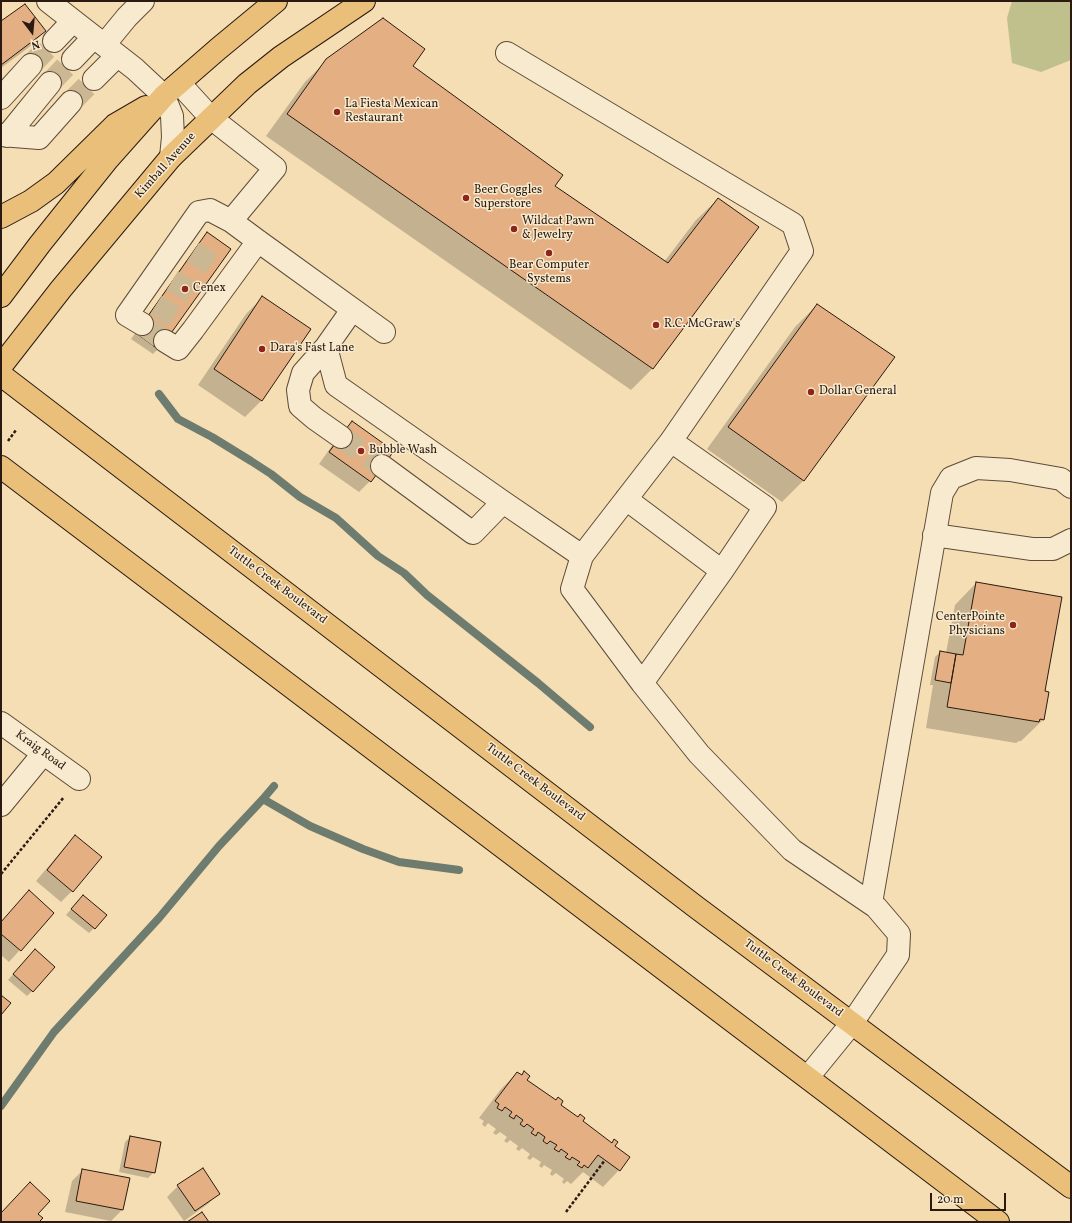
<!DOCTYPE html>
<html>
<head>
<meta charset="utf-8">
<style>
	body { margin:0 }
	#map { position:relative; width:1072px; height:1223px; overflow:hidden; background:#f5deb3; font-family:Vollkorn,serif }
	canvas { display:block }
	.frame { position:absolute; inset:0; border:2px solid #2a1a11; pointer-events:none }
	.north { position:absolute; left:12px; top:12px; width:40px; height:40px; -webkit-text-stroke:3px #f8eace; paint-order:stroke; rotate:164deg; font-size:11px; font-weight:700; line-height:16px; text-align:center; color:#2a1a11 }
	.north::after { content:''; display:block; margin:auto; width:14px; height:18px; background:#2a1a11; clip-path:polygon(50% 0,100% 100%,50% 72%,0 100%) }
	.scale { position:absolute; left:930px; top:1193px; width:76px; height:18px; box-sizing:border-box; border:2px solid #2a1a11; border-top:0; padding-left:5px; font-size:12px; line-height:14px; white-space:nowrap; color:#2a1a11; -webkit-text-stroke:3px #f8eace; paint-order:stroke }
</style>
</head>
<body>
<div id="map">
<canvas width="1072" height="1223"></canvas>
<div class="frame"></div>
<div class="north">N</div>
<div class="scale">20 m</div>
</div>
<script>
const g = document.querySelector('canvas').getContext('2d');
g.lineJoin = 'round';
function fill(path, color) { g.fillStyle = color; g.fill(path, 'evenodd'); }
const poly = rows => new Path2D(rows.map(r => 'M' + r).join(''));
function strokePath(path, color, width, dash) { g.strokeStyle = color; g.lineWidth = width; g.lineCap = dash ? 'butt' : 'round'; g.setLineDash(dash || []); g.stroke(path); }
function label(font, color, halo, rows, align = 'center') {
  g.font = font + ' Vollkorn,serif'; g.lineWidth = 3; g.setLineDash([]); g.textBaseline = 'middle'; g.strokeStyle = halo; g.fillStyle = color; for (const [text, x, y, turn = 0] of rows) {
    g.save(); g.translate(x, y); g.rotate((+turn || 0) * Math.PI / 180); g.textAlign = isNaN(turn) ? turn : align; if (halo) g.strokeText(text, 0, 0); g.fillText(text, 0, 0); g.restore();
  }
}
fill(poly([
	[1012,1,1071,1,1071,60,1041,72,1012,63,1007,18]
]), '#bfc08b');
fill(poly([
	[1,23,45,31,28,48,1,68],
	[327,60,412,66,553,187,664,262,696,220,718,199,758,227,652,369,631,390,266,136,305,82],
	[207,233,158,349,153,354,131,339,202,239],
	[262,298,261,401,245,417,198,385,246,314],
	[817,305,804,480,782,502,707,449,795,327],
	[352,422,392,451,370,481,359,492,319,464,341,433],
	[976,583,1044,692,1048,693,1043,720,1021,741,1019,741,1016,743,926,728,933,685,930,685,935,657,940,652,946,653,955,605],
	[75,837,72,891,61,902,36,881,64,848],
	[29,892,53,913,9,962,1,955,1,922],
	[78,901,94,928,89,933,66,915],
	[29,956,32,991,27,996,8,980],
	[517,1073,521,1076,524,1073,526,1080,614,1146,619,1170,603,1187,583,1172,571,1184,567,1181,564,1184,562,1182,564,1179,556,1173,552,1176,550,1174,552,1170,544,1165,542,1168,539,1166,541,1162,533,1157,530,1160,527,1158,530,1154,522,1148,519,1151,516,1149,518,1146,510,1140,507,1143,504,1141,507,1137,500,1132,496,1135,493,1133,496,1129,488,1123,485,1127,482,1124,484,1121,479,1118,501,1089],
	[130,1137,154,1172,148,1178,119,1172,125,1142],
	[83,1170,122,1210,111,1221,65,1212,72,1181],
	[178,1186,219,1193,208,1204,184,1221,167,1197]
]), '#0003');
strokePath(poly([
	[159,394,178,419,212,437,251,461,271,474,300,497,336,518,378,556,404,573,427,595,538,683,590,727],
	[263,799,310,826,363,849,399,862,459,870],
	[1,1106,54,1032,159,918,219,846,263,799,274,786]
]), '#6e7b6f', 8);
const building = poly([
	[25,4,46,31,1,65,1,21,25,4],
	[383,18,425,49,413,66,563,175,555,186,668,263,718,198,759,227,653,369,287,114,326,59,383,18],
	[207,232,231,249,159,350,136,333,207,232],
	[262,296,311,329,262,401,214,369,262,296],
	[817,304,895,357,804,481,728,427,817,304],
	[352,421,394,451,371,482,329,452,352,421],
	[976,582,1062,597,1045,691,1049,692,1044,720,1040,719,1039,722,947,707,956,654,963,655,976,582],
	[940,651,956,654,951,683,935,680,940,651],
	[75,835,102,857,73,892,47,870,75,835],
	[29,890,54,913,21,951,1,934,1,922,29,890],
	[83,895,107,915,95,929,71,909,83,895],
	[35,949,55,967,33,992,13,974,35,949],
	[1,995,11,1003,1,1015,1,995],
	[524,1071,530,1076,527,1080,556,1100,558,1097,563,1101,561,1105,578,1117,580,1114,585,1118,583,1121,612,1143,614,1139,618,1142,615,1146,630,1157,620,1171,598,1155,588,1168,584,1165,582,1168,577,1165,580,1162,572,1157,570,1160,565,1157,568,1154,561,1149,559,1152,554,1149,557,1145,550,1141,547,1144,543,1141,545,1137,538,1132,536,1136,531,1133,534,1129,527,1124,524,1127,520,1124,523,1120,516,1115,514,1119,509,1116,512,1112,505,1107,502,1111,497,1108,499,1104,495,1101,517,1072,522,1075,524,1071],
	[130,1136,161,1142,155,1173,124,1167,130,1136],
	[203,1168,220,1194,195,1211,177,1185,203,1168],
	[82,1169,130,1178,123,1210,76,1201,82,1169],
	[30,1182,50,1201,38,1214,43,1218,39,1222,1,1222,1,1213,30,1182],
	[202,1212,209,1222,187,1222,202,1212]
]);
fill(building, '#e4af82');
strokePath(building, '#2a1a11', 1);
strokePath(poly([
	[31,65,54,41],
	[50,83,73,59],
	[71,102,94,79],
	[193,252,217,268],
	[172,281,197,296],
	[156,305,180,320],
	[142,324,165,341],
	[341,437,382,466]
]), '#ccb793', 22, [22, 11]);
const minor = poly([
	[48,1,135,69,164,96,172,116,173,137,171,157],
	[54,41,73,21],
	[104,45,127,17,143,1],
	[507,53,793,224,802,251,671,441,582,556,572,589,642,683,699,754,792,850,876,907,899,934,898,955,852,1023,808,1077],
	[73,59,93,38],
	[94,79,117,56],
	[180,84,211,118,275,168,231,221,258,241,384,332],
	[1,98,31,65],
	[1,135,39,138,71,102],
	[7,136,50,83],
	[352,310,326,347,336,385,503,502,582,556],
	[142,324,127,315,199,212,210,210,231,221],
	[165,341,178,349,193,330,258,241],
	[326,347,303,373,298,390,300,406,314,418,341,437],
	[671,441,765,507,722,571],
	[382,466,473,533,503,502],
	[626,499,722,571,642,683],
	[934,535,1032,549,1053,549,1071,540],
	[1,723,79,779],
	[1,805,43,754],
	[871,903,942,493,951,478,976,468,1010,470,1061,479,1071,487]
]);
const major = poly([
	[1,217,31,201,56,183,115,125,146,107],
	[1,296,40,244,108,159,164,96,218,49,276,1],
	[1,366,61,289,171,157,247,84,281,57,364,1]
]);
const highway = poly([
	[1,375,696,907,1071,1187],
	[1,467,998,1222]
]);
strokePath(minor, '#5d4b3a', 24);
strokePath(major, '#2a1a11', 24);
strokePath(highway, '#2a1a11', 24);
strokePath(poly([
	[8,441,16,430],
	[1,874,64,797],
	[566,1212,605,1160]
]), '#2a1a11', 2.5, [3, 2]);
strokePath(minor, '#f8eace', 22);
strokePath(major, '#eabf7a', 22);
strokePath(highway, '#eabf7a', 22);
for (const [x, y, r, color] of [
	[337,112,4,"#8f2418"],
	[466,198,4,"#8f2418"],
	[514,229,4,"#8f2418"],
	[549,253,4,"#8f2418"],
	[185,289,4,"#8f2418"],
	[656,325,4,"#8f2418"],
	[262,349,4,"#8f2418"],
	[811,392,4,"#8f2418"],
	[361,451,4,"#8f2418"],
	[1013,625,4,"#8f2418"]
]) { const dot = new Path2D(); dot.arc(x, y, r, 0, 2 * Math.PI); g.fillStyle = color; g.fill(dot); strokePath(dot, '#f8eace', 1.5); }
label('12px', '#2a1a11', '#f8eace', [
	["La Fiesta Mexican",345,105],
	["Restaurant",345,119],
	["Beer Goggles",474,191],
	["Superstore",474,205],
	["Wildcat Pawn",522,222],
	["& Jewelry",522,236],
	["Bear Computer",549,266,"center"],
	["Systems",549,280,"center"],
	["Cenex",193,289],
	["R.C. McGraw's",664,325],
	["Dara's Fast Lane",270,349],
	["Dollar General",819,392],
	["Bubble Wash",369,451],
	["CenterPointe",1005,618,"right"],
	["Physicians",1005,632,"right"]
], 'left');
label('12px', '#2a1a11', '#f8eace', [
	["Kimball Avenue",166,166,-48],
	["Tuttle Creek Boulevard",277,586,37],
	["Kraig Road",40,751,36],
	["Tuttle Creek Boulevard",535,783,37],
	["Tuttle Creek Boulevard",793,979,37]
]);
</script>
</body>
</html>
